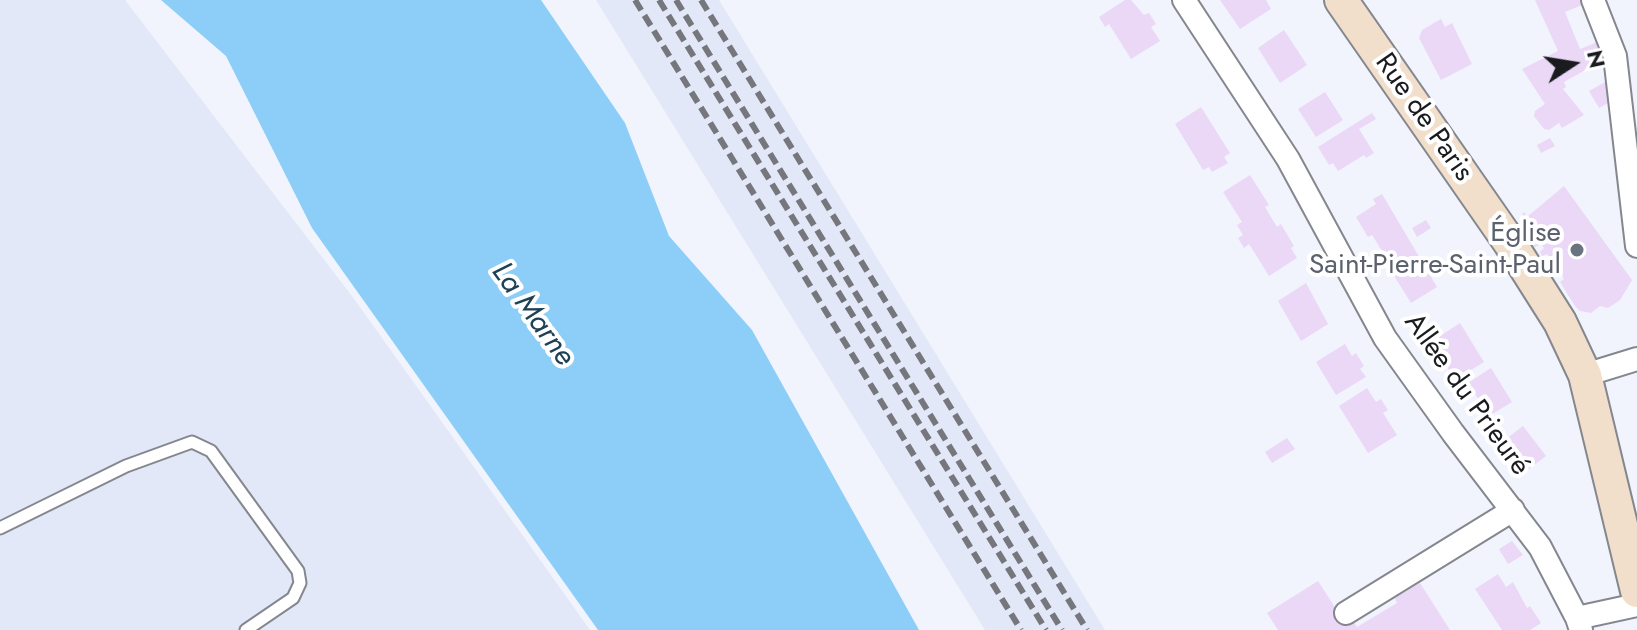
<!DOCTYPE html>
<html>
<head>
<meta charset="utf-8">
<style>
	body { margin:0 }
	#map { position:relative; width:1637px; height:630px; overflow:hidden; background:#f1f4fc; font-family:Jost,sans-serif }
	canvas { display:block }
	.north { position:absolute; left:1533px; top:24px; width:80px; height:80px; -webkit-text-stroke:6px #fff; paint-order:stroke; rotate:78deg; font-size:22px; font-weight:700; line-height:32px; text-align:center; color:#1a1b1e }
	.north::after { content:''; display:block; margin:auto; width:28px; height:36px; background:#1a1b1e; clip-path:polygon(50% 0,100% 100%,50% 72%,0 100%) }
</style>
</head>
<body>
<div id="map">
<canvas width="1637" height="630"></canvas>
<div class="north">N</div>
</div>
<script>
const g = document.querySelector('canvas').getContext('2d');
g.lineJoin = 'round';
function fill(path, color) { g.fillStyle = color; g.fill(path, 'evenodd'); }
const poly = rows => new Path2D(rows.map(r => 'M' + r).join(''));
function strokePath(path, color, width, dash) { g.strokeStyle = color; g.lineWidth = width; g.lineCap = dash ? 'butt' : 'round'; g.setLineDash(dash || []); g.stroke(path); }
function label(font, color, halo, rows, align = 'center') {
  g.font = font + ' Jost,sans-serif'; g.lineWidth = 8; g.setLineDash([]); g.textBaseline = 'middle'; g.strokeStyle = halo; g.fillStyle = color; for (const [text, x, y, turn = 0] of rows) {
    g.save(); g.translate(x, y); g.rotate((+turn || 0) * Math.PI / 180); g.textAlign = isNaN(turn) ? turn : align; if (halo) g.strokeText(text, 0, 0); g.fillText(text, 0, 0); g.restore();
  }
}
fill(poly([
	[0,0,125,0,355,300,590,630,0,630],
	[596,0,719,0,1105,630,985,630]
]), '#e2e8f7');
fill(poly([
	[161,0,541,0,625,123,669,236,752,330,919,630,598,630,312,228,226,56]
]), '#8dcef8');
fill(poly([
	[1125,0,1131,0,1144,15,1149,13,1156,24,1151,27,1160,41,1131,59,1109,24,1105,27,1099,17],
	[1220,0,1266,0,1271,9,1240,29],
	[1535,0,1580,0,1582,5,1565,12,1580,49,1597,42,1603,60,1564,82,1566,87,1563,89,1584,115,1562,128,1559,123,1549,130,1544,129,1534,116,1535,111,1545,104,1522,69,1558,51],
	[1441,19,1445,27,1452,23,1472,64,1441,80,1419,38,1422,30],
	[1284,30,1307,65,1280,83,1258,48],
	[1607,81,1610,102,1599,108,1589,91],
	[1325,92,1343,120,1316,137,1298,109],
	[1201,107,1230,153,1224,157,1228,163,1212,172,1209,167,1203,170,1175,124],
	[1372,113,1376,119,1359,129,1374,153,1366,158,1364,155,1338,171,1333,163,1329,165,1318,147],
	[1550,138,1555,146,1541,153,1537,145],
	[1250,175,1269,205,1265,207,1277,227,1281,224,1294,246,1291,248,1297,258,1269,276,1249,244,1244,248,1238,238,1243,235,1237,225,1242,222,1223,192],
	[1564,186,1632,280,1620,300,1608,308,1600,306,1591,313,1580,311,1575,306,1560,282,1564,279,1561,274,1556,277,1554,272,1557,270,1555,265,1550,268,1546,262,1550,258,1547,254,1542,256,1540,252,1544,248,1541,244,1535,247,1532,243,1538,238,1527,223,1523,225,1519,221,1525,218,1522,214,1524,212,1527,217],
	[1382,194,1437,287,1411,303,1383,258,1386,257,1372,235,1368,237,1356,217,1376,204,1373,199],
	[1426,220,1431,228,1417,237,1412,228],
	[1306,283,1328,324,1301,341,1278,301],
	[1460,323,1484,362,1455,380,1431,342],
	[1345,344,1352,356,1356,353,1364,366,1360,369,1366,377,1336,395,1316,362],
	[1491,368,1512,402,1489,416,1468,383],
	[1367,388,1376,402,1381,399,1388,410,1383,413,1397,435,1368,453,1339,406],
	[1523,426,1546,456,1525,472,1502,442],
	[1287,438,1295,449,1272,463,1265,452],
	[1512,541,1523,555,1508,564,1499,549],
	[1498,574,1506,587,1513,582,1527,608,1530,606,1541,623,1530,630,1502,630,1475,589],
	[1318,581,1345,623,1352,619,1357,627,1397,603,1395,598,1420,583,1450,630,1278,630,1267,613]
]), '#ead8f6');
const service = poly([
	[0,528,126,466,192,442,211,451,298,571,300,583,293,598,246,630]
]);
const minor = poly([
	[1184,0,1288,159,1385,338,1453,433,1540,547,1577,618,1581,630],
	[1593,0,1615,56,1637,246],
	[1585,375,1637,359],
	[1346,613,1513,510],
	[1577,618,1637,605]
]);
const secondary = poly([
	[1341,0,1510,243,1560,322,1585,375,1637,591]
]);
strokePath(service, '#84878e', 15);
strokePath(minor, '#84878e', 26);
strokePath(secondary, '#84878e', 36);
strokePath(service, '#fff', 11);
strokePath(minor, '#fff', 22);
strokePath(secondary, '#f2dfcb', 32);
strokePath(poly([
	[635,0,1021,630],
	[659,0,1046,630],
	[676,0,1062,630],
	[701,0,1087,630]
]), '#75777c', 6, [12, 6]);
for (const [x, y, r, color] of [
	[1577,250,8,"#6b7280"]
]) { const dot = new Path2D(); dot.arc(x, y, r, 0, 2 * Math.PI); g.fillStyle = color; g.fill(dot); strokePath(dot, '#fff', 3); }
label('28px', '#1a1b1e', '#fff', [
	["Rue de Paris",1423,118,55],
	["Allée du Prieuré",1466,395,54]
]);
label('28px', '#5b616d', '#fff', [
	["Église",1561,234],
	["Saint-Pierre-Saint-Paul",1561,266]
], 'right');
label('italic 30px', '#1d4157', '#fff', [
	["La Marne",532,315,54]
]);
</script>
</body>
</html>
